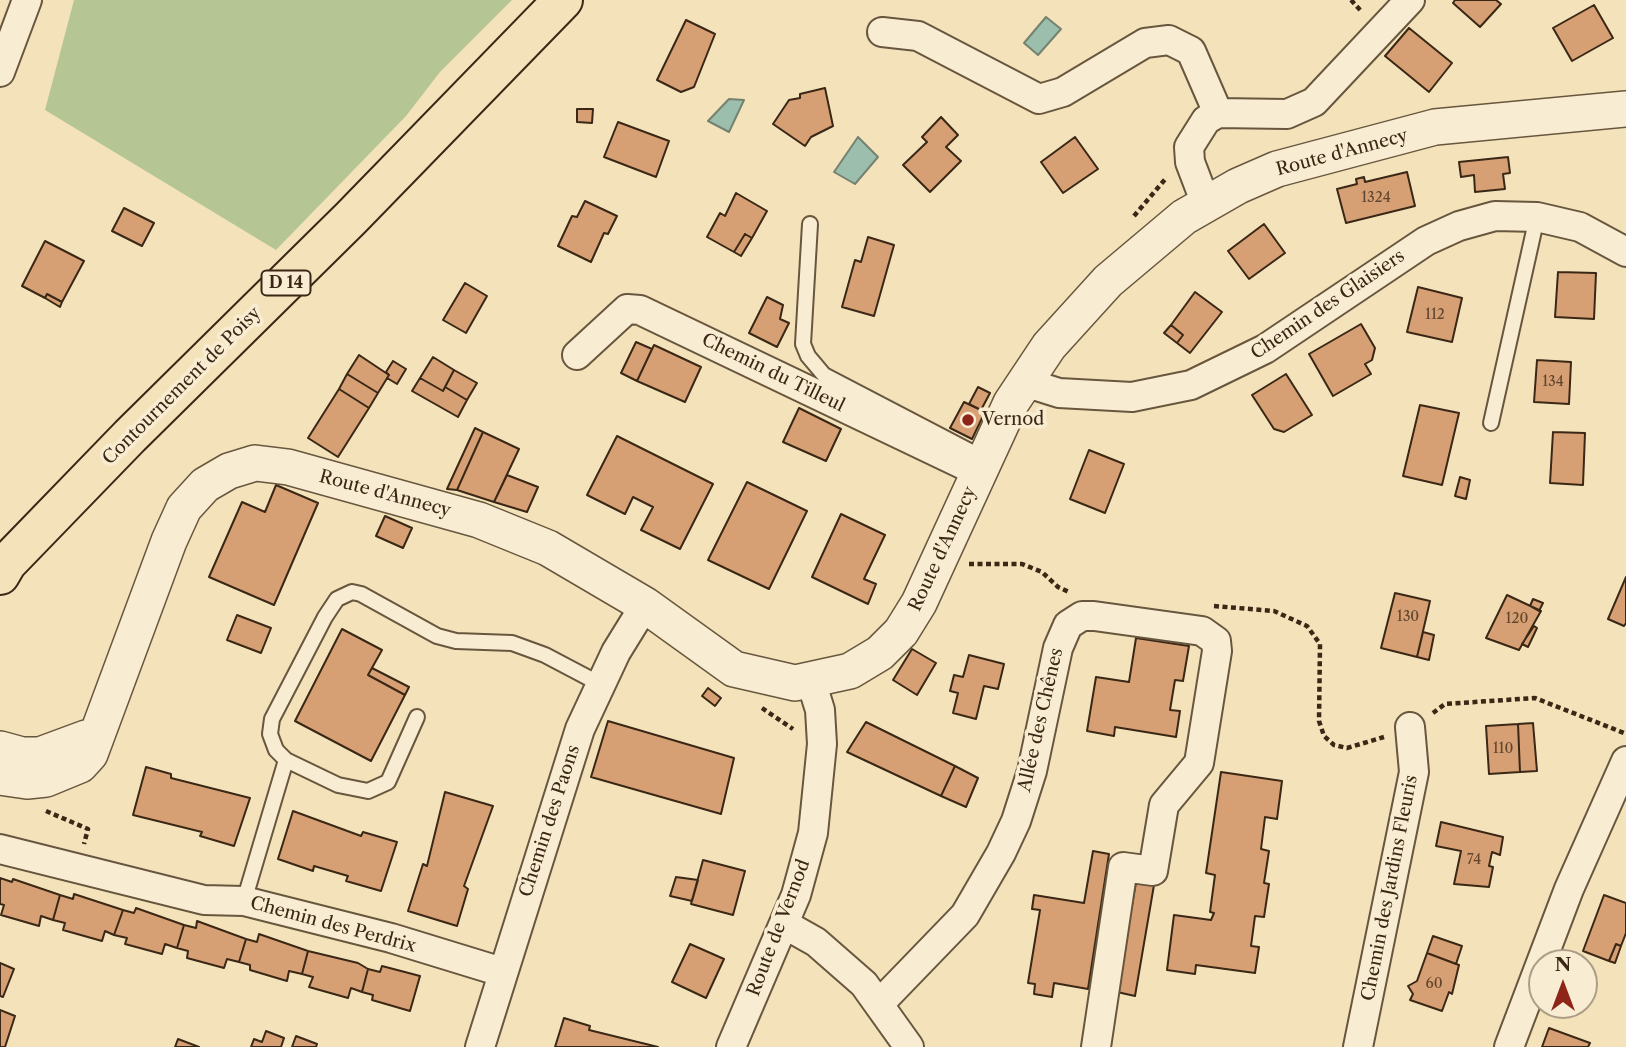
<!DOCTYPE html>
<html>
<head>
<meta charset="utf-8">
<style>
	body { margin:0 }
	#map { position:relative; width:1626px; height:1047px; overflow:hidden; background:#f4e3ba; font-family:"Libre Caslon Text",serif }
	canvas { display:block }
	.north { position:absolute; left:1528px; top:949px; width:70px; height:70px; box-sizing:border-box; background:#f8edd2; border:2px solid #ac9e86; border-radius:50%; rotate:0deg; font-size:19px; font-weight:700; line-height:28px; text-align:center; color:#3a2715 }
	.north::after { content:''; display:block; margin:auto; width:24px; height:32px; background:#8f2418; clip-path:polygon(50% 0,100% 100%,50% 72%,0 100%) }
</style>
</head>
<body>
<div id="map">
<canvas width="1626" height="1047"></canvas>
<div class="north">N</div>
</div>
<script>
const g = document.querySelector('canvas').getContext('2d');
g.lineJoin = 'round';
function fill(path, color) { g.fillStyle = color; g.fill(path, 'evenodd'); }
const poly = rows => new Path2D(rows.map(r => 'M' + r).join(''));
function strokePath(path, color, width, dash) { g.strokeStyle = color; g.lineWidth = width; g.lineCap = dash ? 'butt' : 'round'; g.setLineDash(dash || []); g.stroke(path); }
function label(font, color, halo, rows, align = 'center') {
  g.font = font + ' "Libre Caslon Text",serif'; g.lineWidth = 7; g.setLineDash([]); g.textBaseline = 'middle'; g.strokeStyle = halo; g.fillStyle = color; for (const [text, x, y, turn = 0] of rows) {
    g.save(); g.translate(x, y); g.rotate((+turn || 0) * Math.PI / 180); g.textAlign = isNaN(turn) ? turn : align; if (halo) g.strokeText(text, 0, 0); g.fillText(text, 0, 0); g.restore();
  }
}
fill(poly([
	[74,0,512,0,440,72,406,116,276,250,45,110]
]), '#b6c594');
const water = poly([
	[1046,17,1061,29,1038,55,1024,43,1046,17],
	[729,99,744,100,729,132,708,121,729,99],
	[858,137,878,157,855,184,834,172,858,137]
]);
fill(water, '#9cbeac');
strokePath(water, '#758270', 2);
const building = poly([
	[1455,0,1496,0,1501,4,1480,27,1453,3,1455,0],
	[1594,5,1613,38,1572,61,1553,28,1594,5],
	[686,20,715,34,694,87,681,92,657,80,686,20],
	[1409,28,1452,63,1429,92,1385,56,1409,28],
	[825,88,833,126,811,137,805,146,773,124,789,100,800,98,800,94,825,88],
	[577,109,593,109,592,123,577,122,577,109],
	[941,117,958,135,946,147,961,161,930,192,903,165,927,142,922,137,941,117],
	[618,122,669,141,656,177,604,157,618,122],
	[1075,137,1098,169,1063,193,1041,162,1075,137],
	[1508,157,1510,173,1503,174,1505,189,1475,192,1474,175,1461,177,1459,162,1508,157],
	[1407,172,1415,206,1346,223,1337,189,1357,184,1356,179,1364,177,1365,182,1407,172],
	[736,193,767,211,752,238,745,234,734,252,707,237,720,213,725,216,736,193],
	[585,201,617,216,608,234,604,233,591,262,558,246,572,216,577,217,585,201],
	[124,208,154,223,142,246,112,231,124,208],
	[1264,224,1285,253,1249,279,1228,251,1264,224],
	[745,234,752,238,741,256,734,252,745,234],
	[868,237,894,245,874,316,842,307,855,260,861,262,868,237],
	[45,241,84,261,62,302,47,294,45,298,22,286,45,241],
	[1558,272,1596,273,1594,319,1555,317,1558,272],
	[465,283,487,296,466,333,443,320,465,283],
	[1418,287,1462,298,1452,342,1407,332,1418,287],
	[1195,292,1222,312,1190,353,1177,343,1183,335,1171,325,1195,292],
	[47,294,62,302,60,307,45,298,47,294],
	[767,297,783,305,780,319,789,323,777,347,749,333,767,297],
	[1361,324,1375,348,1372,360,1365,364,1371,374,1333,396,1309,354,1361,324],
	[1171,325,1183,335,1177,343,1164,333,1171,325],
	[636,342,652,349,637,381,621,373,636,342],
	[654,345,701,367,685,402,637,381,654,345],
	[359,355,389,375,378,393,347,374,359,355],
	[433,357,454,370,443,391,420,378,433,357],
	[1537,360,1571,362,1569,404,1534,402,1537,360],
	[393,361,406,369,397,384,387,378,389,375,386,372,393,361],
	[454,370,477,383,467,400,445,387,454,370],
	[347,374,378,393,369,408,339,389,347,374],
	[1286,374,1312,415,1284,432,1274,429,1252,395,1286,374],
	[420,378,443,391,445,387,467,400,458,417,412,391,420,378],
	[978,387,990,393,981,410,969,404,978,387],
	[339,389,369,408,338,457,308,438,339,389],
	[964,402,985,412,972,439,950,428,964,402],
	[1420,405,1459,413,1442,485,1403,476,1420,405],
	[799,408,841,429,826,461,783,442,799,408],
	[475,428,483,432,457,490,447,489,475,428],
	[483,432,519,449,494,502,457,490,483,432],
	[1553,432,1585,433,1583,485,1550,483,1553,432],
	[617,436,713,484,680,549,641,530,653,507,633,497,625,514,587,495,617,436],
	[1089,450,1124,464,1105,513,1070,499,1089,450],
	[507,475,538,487,527,512,494,502,507,475],
	[1460,477,1470,480,1466,499,1455,496,1460,477],
	[747,482,807,511,769,589,708,560,747,482],
	[276,485,318,503,274,605,209,577,242,502,265,512,276,485],
	[841,514,885,535,864,579,876,584,868,604,812,577,841,514],
	[385,516,412,528,403,548,376,536,385,516],
	[1626,577,1626,623,1624,626,1608,619,1626,577],
	[1395,593,1430,601,1417,657,1381,648,1395,593],
	[1507,595,1541,611,1519,650,1486,638,1507,595],
	[1533,599,1543,603,1539,611,1530,606,1533,599],
	[237,615,271,628,261,653,227,640,237,615],
	[1534,626,1537,628,1528,647,1522,644,1534,626],
	[342,629,382,650,368,675,405,695,371,761,295,721,342,629],
	[1423,632,1434,635,1429,660,1417,657,1423,632],
	[1136,638,1189,646,1183,681,1175,680,1170,710,1180,711,1176,737,1115,727,1114,736,1087,731,1096,677,1129,682,1136,638],
	[912,649,936,663,917,695,893,680,912,649],
	[969,655,1004,664,998,689,984,686,976,719,953,713,958,693,950,691,954,675,963,677,969,655],
	[372,668,409,687,405,695,368,675,372,668],
	[708,688,721,698,715,706,702,696,708,688],
	[608,721,734,758,721,814,591,777,608,721],
	[866,722,955,766,941,796,847,752,866,722],
	[1533,723,1537,771,1520,772,1518,724,1533,723],
	[1518,724,1520,772,1489,774,1486,726,1518,724],
	[955,766,978,778,966,807,941,796,955,766],
	[146,767,171,774,171,778,250,798,234,846,200,836,202,832,133,815,146,767],
	[1221,772,1282,781,1277,819,1265,817,1261,849,1269,851,1264,883,1269,884,1264,917,1255,916,1251,946,1259,947,1255,973,1196,965,1195,974,1167,970,1174,915,1211,920,1214,913,1210,912,1215,875,1206,873,1221,772],
	[445,792,493,806,464,886,468,889,457,926,408,911,423,864,427,866,445,792],
	[293,811,361,836,363,832,397,842,381,891,346,881,348,876,314,866,313,871,278,859,293,811],
	[1441,822,1503,837,1500,855,1492,852,1489,866,1493,867,1489,887,1454,884,1461,851,1436,846,1441,822],
	[1093,851,1109,854,1088,989,1054,983,1052,997,1034,994,1035,984,1028,983,1040,910,1032,909,1034,895,1084,903,1093,851],
	[703,860,745,871,733,915,691,904,703,860],
	[676,877,698,880,692,901,670,896,676,877],
	[0,878,12,882,13,879,60,895,53,920,41,916,39,926,1,915,4,905,0,904,0,878],
	[1136,882,1154,885,1135,996,1117,992,1136,882],
	[74,894,123,910,114,935,105,931,102,941,63,930,65,923,53,920,60,895,73,899,74,894],
	[1604,895,1626,903,1626,933,1621,946,1616,944,1609,961,1583,951,1604,895],
	[136,908,184,925,177,948,165,944,162,954,125,944,127,938,114,935,123,910,134,913,136,908],
	[197,921,246,939,239,962,227,959,224,968,187,958,188,951,177,948,184,925,196,928,197,921],
	[259,934,308,951,302,974,289,971,287,981,250,970,250,965,239,962,246,939,257,942,259,934],
	[1433,936,1462,946,1456,964,1427,953,1433,936],
	[690,944,724,959,706,998,672,982,690,944],
	[1616,944,1621,946,1615,963,1609,961,1616,944],
	[308,951,358,963,368,969,362,992,351,988,348,998,309,987,313,977,302,974,308,951],
	[1427,953,1459,965,1452,994,1449,992,1442,1011,1410,1000,1413,994,1408,986,1417,981,1427,953],
	[0,963,14,969,3,997,0,996,0,963],
	[382,966,420,976,410,1011,372,1000,373,995,362,992,368,969,380,972,382,966],
	[0,1010,15,1016,5,1047,0,1047,0,1010],
	[564,1018,590,1026,589,1030,658,1047,555,1047,564,1018],
	[1549,1028,1590,1043,1588,1047,1542,1047,1549,1028],
	[266,1031,284,1038,281,1047,251,1047,254,1039,262,1042,266,1031],
	[296,1036,317,1044,316,1047,292,1047,296,1036],
	[178,1039,199,1047,175,1047,178,1039]
]);
fill(building, '#d6a074');
strokePath(building, '#3a2715', 2);
const service = poly([
	[810,224,803,344,808,356,824,375,985,459],
	[1491,423,1537,217],
	[417,717,388,782,368,791,338,785,286,760,276,750,270,734,272,719,325,617,337,599,352,592,361,594,437,636,456,641,512,643,545,655,600,684],
	[244,901,286,760]
]);
const minor = poly([
	[882,32,918,36,1039,99,1063,92,1145,43,1169,40,1191,51,1218,113],
	[0,72,27,0],
	[1206,204,1190,162,1189,147,1206,120,1218,113,1287,114,1314,102,1410,0],
	[577,355,627,309,640,310,979,472],
	[1024,382,1059,393,1132,397,1191,385,1265,349,1426,241,1459,226,1495,216,1537,217,1580,227,1626,252],
	[0,849,204,900,244,901,391,938,502,972],
	[784,924,816,942,864,984,909,1047],
	[879,1004,965,915,1001,853,1016,821,1032,771,1058,648,1068,625,1082,616,1094,616,1202,631,1216,641,1217,651,1199,763,1164,805,1153,871,1123,867,1096,1047],
	[480,1047,580,729,616,652,645,605],
	[731,1047,796,895,813,833,822,744,820,710,811,681],
	[1358,1047,1414,772,1410,727],
	[1509,1047,1569,889,1626,761]
]);
const tertiary = poly([
	[0,749,22,755,40,755,86,738],
	[0,777,27,781,46,779,80,765,90,754,169,541,184,508,205,485,229,471,255,463,288,467,479,520,548,548,645,605,734,669,795,683,850,671,880,653,901,632,919,603,1011,403,1049,346,1108,281,1184,217,1238,186,1277,169,1435,127,1626,109]
]);
const trunk = poly([
	[0,575,7,563,130,436,351,218,563,0]
]);
strokePath(service, '#68563e', 18);
strokePath(minor, '#68563e', 32);
strokePath(tertiary, '#68563e', 38);
strokePath(trunk, '#3a2715', 42);
strokePath(poly([
	[1351,0,1362,12],
	[1134,216,1167,177],
	[969,564,1022,564,1042,572,1058,587,1069,592],
	[1214,606,1274,611,1307,626,1320,644,1319,721,1324,736,1334,745,1347,748,1384,737],
	[762,708,793,729],
	[1433,713,1445,704,1535,698,1624,733],
	[46,811,88,829,84,844]
]), '#3a2715', 4.5, [5, 3.5]);
strokePath(service, '#f8edd2', 14);
strokePath(minor, '#f8edd2', 28);
strokePath(tertiary, '#f8edd2', 35);
strokePath(trunk, '#f4e3ba', 38);
for (const [x, y, r, color] of [
	[968,420,7,"#8f2418"]
]) { const dot = new Path2D(); dot.arc(x, y, r, 0, 2 * Math.PI); g.fillStyle = color; g.fill(dot); strokePath(dot, '#f8edd2', 2.5); }
label('14px', '#61452d', null, [
	["1324",1376,198],
	["112",1435,315],
	["134",1553,382],
	["130",1408,617],
	["120",1517,619],
	["110",1503,749],
	["74",1474,860],
	["60",1434,984]
]);
for (const [x, y, w] of [
	[286,283,49]
]) { const box = new Path2D(); box.roundRect(x - w / 2, y - 12.5, w, 25, 5); g.fillStyle = '#f8edd2'; g.fill(box); strokePath(box, '#3a2715', 2); }
label('bold 16px', '#3a2715', null, [
	["D 14",286,283]
]);
label('18px', '#3a2715', '#f8edd2', [
	["Route d'Annecy",1342,153,-15],
	["Chemin des Glaisiers",1328,305,-34],
	["Chemin du Tilleul",773,373,26],
	["Contournement de Poisy",182,386,-45],
	["Route d'Annecy",385,494,15],
	["Route d'Annecy",943,549,-65],
	["Allée des Chênes",1041,720,-77],
	["Chemin des Paons",550,821,-72],
	["Chemin des Jardins Fleuris",1390,888,-79],
	["Chemin des Perdrix",333,925,15],
	["Route de Vernod",779,928,-69]
]);
label('18px', '#3a2715', '#f8edd2', [
	["Vernod",982,420]
], 'left');
</script>
</body>
</html>
